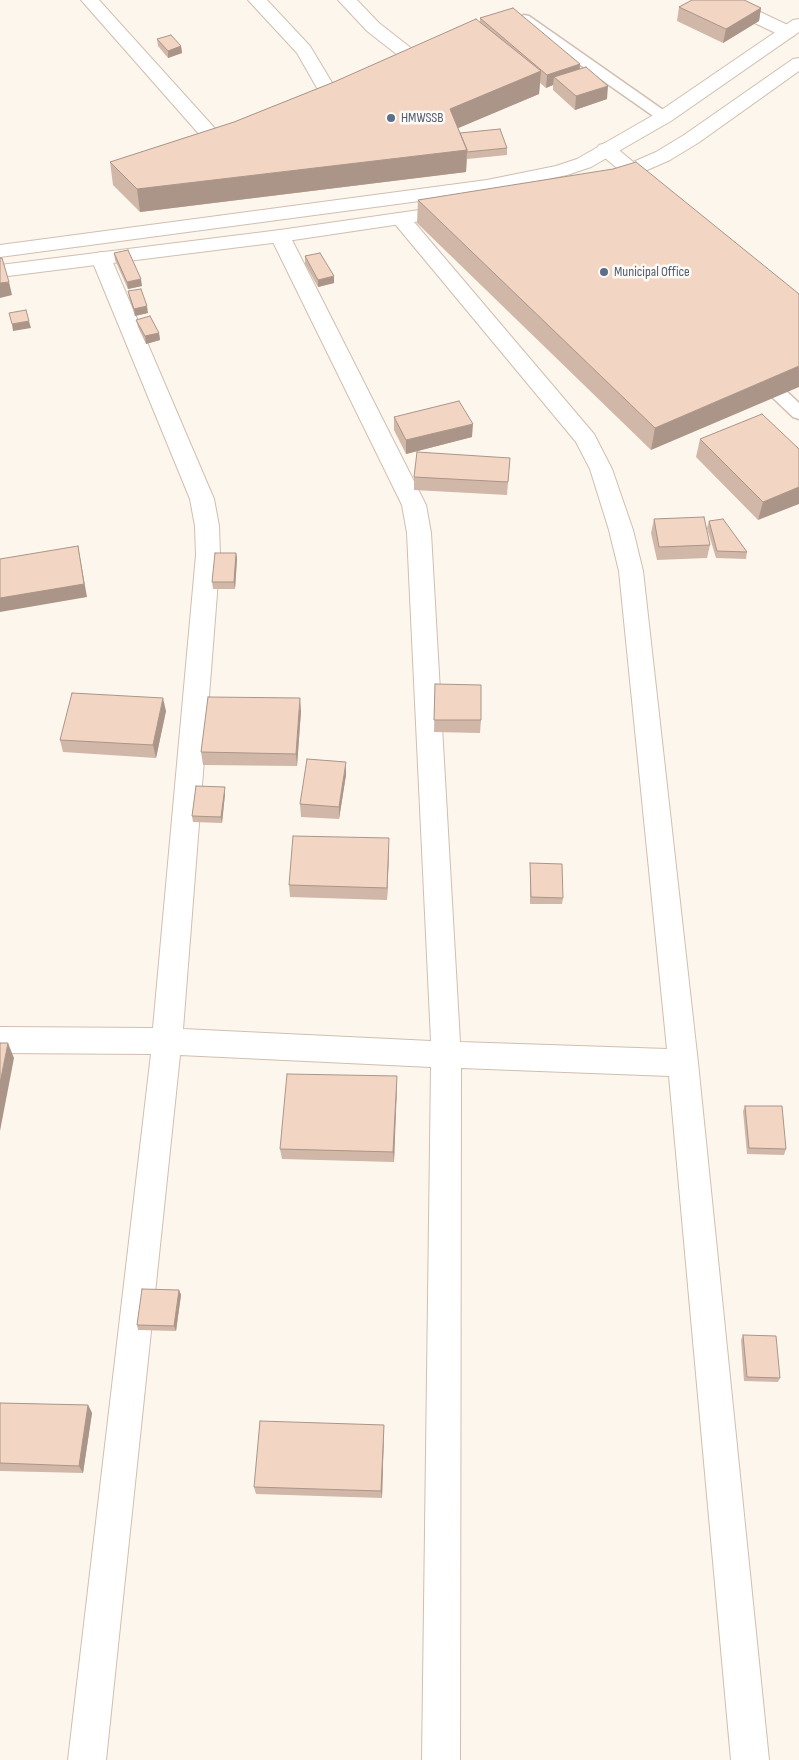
<!DOCTYPE html>
<html>
<head>
<meta charset="utf-8">
<style>
	body { margin:0 }
	canvas { display:block; background:#fdf6ec }
</style>
</head>
<body>
<canvas width="799" height="1760"></canvas>
<script>
const g = document.querySelector('canvas').getContext('2d');
g.lineJoin = 'round';
const poly = rows => new Path2D(rows.map(r => 'M' + r).join(''));
function strokePath(path, color, width, dash) { g.strokeStyle = color; g.lineWidth = width; g.lineCap = dash ? 'butt' : 'round'; g.setLineDash(dash || []); g.stroke(path); }
function fill(path, color) { g.fillStyle = color; g.fill(path, 'evenodd'); }
function label(font, color, halo, rows, align = 'center') {
  g.font = font + ' "Sofia Sans Condensed",sans-serif'; g.lineWidth = 5; g.setLineDash([]); g.textBaseline = 'middle'; g.strokeStyle = halo; g.fillStyle = color; for (const [text, x, y, turn = 0] of rows) {
    g.save(); g.translate(x, y); g.rotate((+turn || 0) * Math.PI / 180); g.textAlign = isNaN(turn) ? turn : align; if (halo) g.strokeText(text, 0, 0); g.fillText(text, 0, 0); g.restore();
  }
}
const service = poly([
	[524,15,529,16,669,114,671,117,669,120,659,120,519,22,517,19,524,15],
	[759,370,765,371,799,403,799,419,793,417,753,379,751,375,753,371,759,370]
]);
const minor = poly([
	[81,0,99,0,220,134,222,138,220,142,213,144,206,142,81,0],
	[248,0,267,0,310,46,337,91,335,95,328,97,321,95,297,53,248,0],
	[338,0,357,0,379,23,416,52,419,56,416,60,410,61,404,60,367,31,338,0],
	[712,0,735,0,794,28,797,32,794,36,788,37,782,36,715,4,712,0],
	[606,143,613,145,638,166,641,170,638,174,631,176,624,174,599,153,596,149,599,145,606,143],
	[402,214,409,216,594,434,612,469,633,530,643,571,698,1063,769,1760,731,1760,669,1076,461,1068,460,1760,422,1760,431,1067,180,1055,106,1760,68,1760,151,1054,0,1053,0,1027,153,1028,196,555,195,526,190,499,91,258,94,254,101,252,108,254,111,258,214,499,219,526,220,555,183,1029,431,1041,407,533,402,505,270,236,273,232,280,230,287,232,290,236,426,505,431,533,460,1042,667,1049,619,571,609,530,590,469,576,442,395,224,392,220,395,216,402,214]
]);
const tertiary = poly([
	[799,19,799,32,671,121,591,167,567,175,487,192,0,257,0,245,487,180,556,166,577,159,657,113,793,20,799,19],
	[799,58,799,71,698,143,670,160,638,174,625,185,609,190,602,188,599,184,602,180,611,177,624,166,656,152,684,135,793,59,799,58],
	[454,205,461,207,464,211,461,215,280,242,0,277,0,265,280,230,454,205]
]);
strokePath(service, '#d1beb0', 3);
strokePath(minor, '#d1beb0', 2);
strokePath(tertiary, '#d1beb0', 2);
fill(service, '#fff');
fill(minor, '#fff');
fill(tertiary, '#fff');
fill(poly([
	[679,7,761,8,759,21,723,43,677,21],
	[480,18,580,64,580,69,607,99,575,110,553,90,553,85,546,88,540,83,539,94,458,128,460,133,507,148,507,155,467,159,466,172,140,212,113,185,110,162,234,122,480,23],
	[157,39,181,46,182,53,168,58,158,46],
	[418,200,799,294,651,450,417,223],
	[114,253,142,286,128,289,115,260],
	[305,256,334,283,318,287,305,264],
	[128,291,148,313,135,316,129,298],
	[136,320,159,333,160,340,146,344,138,327],
	[394,417,472,437,406,454,394,430],
	[700,439,799,449,758,520,696,457],
	[510,458,507,495,414,490,414,477],
	[654,519,710,545,707,558,657,560,651,533],
	[709,521,747,552,746,559,716,558,707,528],
	[236,553,237,559,235,589,213,589,212,582],
	[435,684,481,720,480,733,434,732],
	[166,711,156,758,63,752,60,740],
	[301,711,297,766,203,765,201,752],
	[346,775,339,819,301,817,300,804],
	[225,794,222,823,193,822,192,816],
	[389,850,387,900,290,897,289,885],
	[530,863,563,898,562,904,530,904],
	[397,1076,394,1162,282,1159,280,1149],
	[745,1106,786,1149,784,1155,747,1154,743,1111],
	[179,1290,181,1295,176,1331,138,1330,137,1325],
	[743,1335,780,1378,778,1382,744,1381,741,1340],
	[0,1403,88,1405,92,1413,83,1473,0,1471],
	[384,1425,382,1498,256,1494,254,1487]
]), '#d1b7a8');
fill(poly([
	[761,8,759,21,723,43,726,29],
	[181,46,182,53,168,58,168,51],
	[580,64,579,77,554,77,553,85,546,88,547,75],
	[541,71,539,94,449,132,450,109],
	[608,86,607,99,575,110,576,96],
	[467,150,466,172,140,212,137,189],
	[334,276,334,283,318,287,318,280],
	[141,279,142,286,128,289,127,282],
	[9,282,12,295,0,298,0,283],
	[147,306,148,313,135,316,134,309],
	[29,321,31,328,13,331,12,324],
	[159,333,160,340,146,344,145,336],
	[799,366,799,387,651,450,655,428],
	[473,424,472,437,406,454,406,440],
	[799,487,799,504,758,520,763,502],
	[78,546,87,597,0,612,0,598],
	[236,553,237,559,235,589,234,582],
	[163,698,166,711,156,758,153,745],
	[300,698,301,711,297,766,296,754],
	[346,762,346,775,339,819,339,807],
	[225,787,225,794,222,823,221,817],
	[389,838,389,850,387,900,387,888],
	[8,1043,14,1058,0,1131,0,1083],
	[397,1076,397,1087,394,1162,393,1152],
	[179,1290,181,1295,176,1331,174,1326],
	[88,1405,92,1413,83,1473,79,1466],
	[384,1425,384,1433,382,1498,381,1491]
]), '#aa9588');
const building = poly([
	[692,0,744,0,761,8,726,29,679,7,692,0],
	[513,8,580,64,547,75,480,18,513,8],
	[476,19,541,71,450,109,467,150,137,189,110,162,234,122,334,82,476,19],
	[171,35,181,46,168,51,157,39,171,35],
	[586,67,608,86,576,96,554,77,586,67],
	[500,129,507,148,467,152,467,150,460,133,500,129],
	[636,162,799,294,799,366,655,428,418,200,613,169,636,162],
	[128,250,141,279,127,282,114,253,128,250],
	[320,253,334,276,318,280,305,256,320,253],
	[0,258,2,258,9,282,0,283,0,258],
	[141,289,147,306,134,309,128,291,141,289],
	[26,310,29,321,12,324,9,313,26,310],
	[150,316,159,333,145,336,136,320,150,316],
	[459,401,473,424,406,440,394,417,459,401],
	[762,414,799,449,799,487,763,502,700,439,762,414],
	[417,452,510,458,508,482,414,477,417,452],
	[704,517,710,545,659,547,654,519,704,517],
	[723,519,747,552,717,551,709,521,723,519],
	[78,546,84,584,0,598,0,559,78,546],
	[215,553,236,553,234,582,212,582,215,553],
	[435,684,481,685,481,720,434,720,435,684],
	[72,693,163,698,153,745,60,740,72,693],
	[208,697,300,698,296,754,201,752,208,697],
	[307,759,346,762,339,807,300,804,307,759],
	[196,786,225,787,221,817,192,816,196,786],
	[293,836,389,838,387,888,289,885,293,836],
	[530,863,562,864,563,898,531,897,530,863],
	[0,1043,8,1043,0,1083,0,1043],
	[287,1074,397,1076,393,1152,280,1149,287,1074],
	[745,1106,782,1106,786,1149,749,1148,745,1106],
	[142,1289,179,1290,174,1326,137,1325,142,1289],
	[743,1335,776,1336,780,1378,747,1377,743,1335],
	[0,1403,88,1405,79,1466,0,1463,0,1403],
	[260,1421,384,1425,381,1491,254,1487,260,1421]
]);
fill(building, '#f3d5c3');
strokePath(building, '#aa9588', 1);
for (const [x, y, r, color] of [
	[391,118,5,"#5c6f8a"],
	[604,272,5,"#5c6f8a"]
]) { const dot = new Path2D(); dot.arc(x, y, r, 0, 2 * Math.PI); g.fillStyle = color; g.fill(dot); strokePath(dot, '#fffaf3', 2); }
label('14px', '#4e5e75', '#fffaf3', [
	["HMWSSB",401,118],
	["Municipal Office",614,272]
], 'left');
</script>
</body>
</html>
